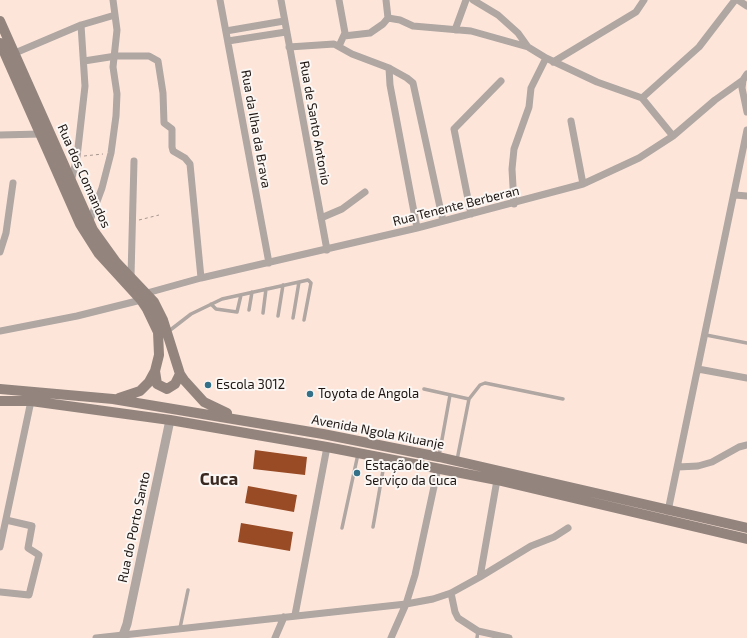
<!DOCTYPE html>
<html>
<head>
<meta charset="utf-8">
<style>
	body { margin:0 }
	canvas { display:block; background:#fde5da }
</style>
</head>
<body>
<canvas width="747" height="638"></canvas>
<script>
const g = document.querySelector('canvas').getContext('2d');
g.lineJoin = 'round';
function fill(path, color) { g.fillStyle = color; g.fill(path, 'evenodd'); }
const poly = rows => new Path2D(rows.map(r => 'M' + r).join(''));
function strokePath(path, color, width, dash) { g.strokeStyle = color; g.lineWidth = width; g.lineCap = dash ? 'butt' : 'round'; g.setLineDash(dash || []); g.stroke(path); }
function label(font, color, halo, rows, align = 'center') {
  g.font = font + ' "Exo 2",sans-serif'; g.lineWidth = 4; g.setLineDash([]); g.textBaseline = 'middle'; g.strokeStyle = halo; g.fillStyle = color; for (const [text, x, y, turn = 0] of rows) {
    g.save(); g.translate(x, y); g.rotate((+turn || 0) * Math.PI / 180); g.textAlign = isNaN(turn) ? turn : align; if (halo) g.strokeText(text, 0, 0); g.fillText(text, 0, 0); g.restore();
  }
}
fill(poly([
	[255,450,307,457,305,475,253,469],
	[248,486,297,495,294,512,245,503],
	[241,523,293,532,290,551,238,542]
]), '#984b25');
strokePath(poly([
	[84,156,103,154],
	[139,220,159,215]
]), '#a6958c', 1, [3, 3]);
strokePath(poly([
	[211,304,216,309,237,312,241,295],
	[249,310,252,292],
	[263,313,266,289],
	[278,316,283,285],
	[293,318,299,282],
	[169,331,191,314,222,299,308,280,311,283,304,320],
	[706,335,747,343],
	[424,389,469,399,480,385,485,383,563,399],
	[439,456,450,395],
	[457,460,469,399],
	[373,527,385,459],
	[342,528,358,454],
	[180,628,188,590],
	[477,638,478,631]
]), '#b0a6a2', 3.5);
strokePath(poly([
	[220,0,269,263],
	[281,0,327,250],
	[473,0,498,15,518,33,528,47,546,58,597,82,642,98,673,136],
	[738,0,747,6],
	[388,18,400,20,413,26,471,31,528,47],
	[455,30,466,0],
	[226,31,284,21],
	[344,36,370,33,383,24,388,18,386,0],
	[228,41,286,32],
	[339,46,345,33,339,0],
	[289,47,334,44,352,54,389,68,407,78,413,83,443,221],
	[15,53,81,25,115,15],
	[84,61,116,56,149,56,158,61,163,93,164,123,172,129,172,147,173,151,185,158,190,164,201,278],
	[553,62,636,12,644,0],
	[389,68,390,85,417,228],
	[747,74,743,80,742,88,747,112],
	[642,98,699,47,735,0],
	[571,121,583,184],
	[0,135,41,134],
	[71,182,77,157,85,86,81,25],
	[735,195,747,196],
	[514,204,512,169,514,149,529,107,531,88,546,58],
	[471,214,454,129,501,81],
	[321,218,342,209,365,192],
	[89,223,102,188,111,153,116,116,117,94,113,67,117,30,113,0],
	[0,252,6,233,13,183],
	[131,276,134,161],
	[147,293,201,278,417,228,583,184,639,158,673,136,715,100,743,80],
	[0,331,77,316,141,300],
	[698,369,747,378],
	[678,467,698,466,712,462,739,447,747,445],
	[668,511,747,130],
	[0,547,31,401],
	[480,577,531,546,554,537,568,528],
	[0,592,29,595,39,555,28,548,32,526,6,520],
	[451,593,455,612,458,618,478,631,509,638],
	[295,615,327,447],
	[96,638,406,604,433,599,451,593,480,577,497,480],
	[275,638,284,617],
	[391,638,406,604,415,575,438,468]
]), '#b0a6a2', 7);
strokePath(poly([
	[122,638,127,624,170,420]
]), '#b0a6a2', 9);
strokePath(poly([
	[0,21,93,230,116,262,154,302,163,320,180,374,184,380,204,402,227,413],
	[0,43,80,224,99,254,141,300,147,309,158,332,159,355,155,371,149,382,140,391,119,398],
	[155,371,157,384,167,389,175,384,180,374],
	[0,389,113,399,323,434,439,457,747,528],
	[0,401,31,401,170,420,327,447,497,480,747,539]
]), '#93857e', 10);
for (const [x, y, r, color] of [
	[208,385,4,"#347087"],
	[310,394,4,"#347087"],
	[357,473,4,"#347087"]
]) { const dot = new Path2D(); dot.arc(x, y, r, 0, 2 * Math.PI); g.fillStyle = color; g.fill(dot); strokePath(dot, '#fbf7f4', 1.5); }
label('13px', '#1e1612', '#fbf7f4', [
	["Rua de Santo Antonio",315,123,80],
	["Rua da Ilha da Brava",256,129,80],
	["Rua dos Comandos",84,176,66],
	["Rua Tenente Berberan",456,206,-14],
	["Avenida Ngola Kiluanje",378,432,11],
	["Rua do Porto Santo",134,527,-78]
]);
label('13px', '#1e1612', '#fbf7f4', [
	["Escola 3012",216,385],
	["Toyota de Angola",318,394],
	["Estação de",365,466],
	["Serviço da Cuca",365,481]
], 'left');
label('bold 17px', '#3a2921', '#fbf7f4', [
	["Cuca",219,479]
]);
</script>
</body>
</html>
